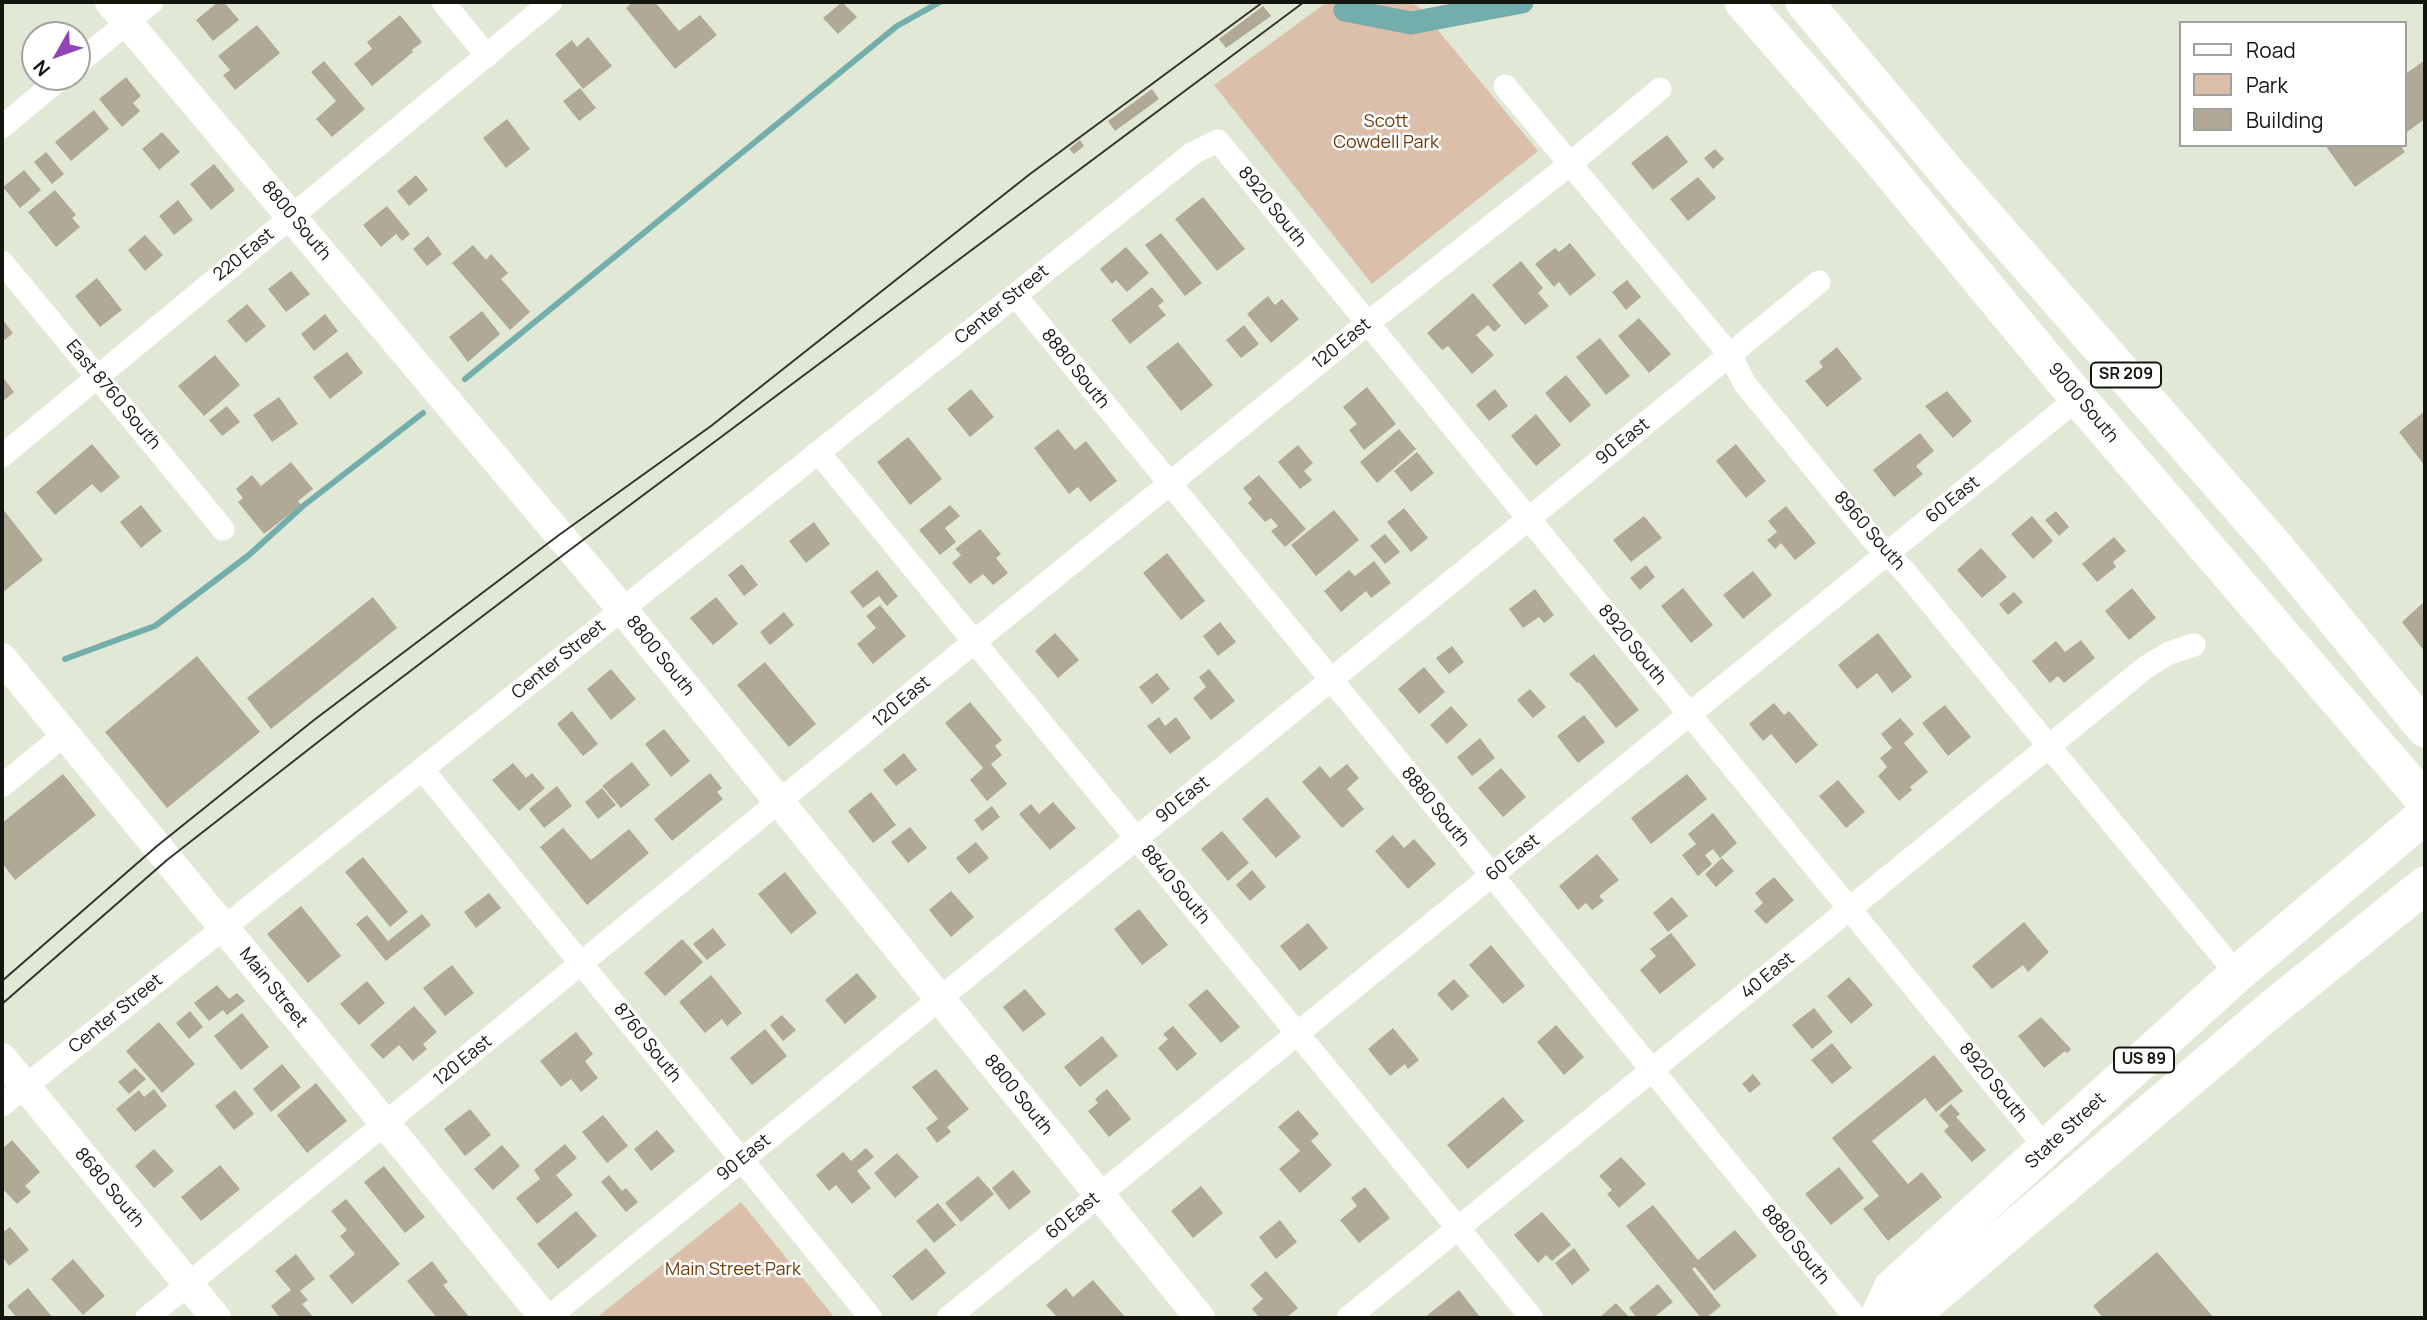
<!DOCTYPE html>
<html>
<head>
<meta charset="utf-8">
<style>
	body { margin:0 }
	#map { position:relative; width:2427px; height:1320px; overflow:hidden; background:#e1e9d6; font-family:Manrope,sans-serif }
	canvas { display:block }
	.frame { position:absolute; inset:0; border:4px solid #13160f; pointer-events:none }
	.legend { position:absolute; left:2179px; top:21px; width:228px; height:126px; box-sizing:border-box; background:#fff; border:2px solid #a1a29f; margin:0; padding:9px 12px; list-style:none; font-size:21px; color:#13160f }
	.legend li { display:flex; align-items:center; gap:14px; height:35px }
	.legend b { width:35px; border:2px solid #a1a29f }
	.north { position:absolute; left:21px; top:21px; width:70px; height:70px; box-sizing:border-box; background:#fff; border:2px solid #a1a29f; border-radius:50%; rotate:230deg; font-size:19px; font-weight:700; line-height:28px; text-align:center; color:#13160f }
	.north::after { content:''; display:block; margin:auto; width:24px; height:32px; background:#9144b5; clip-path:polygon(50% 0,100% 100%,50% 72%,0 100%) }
</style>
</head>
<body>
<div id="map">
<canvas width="2427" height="1320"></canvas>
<div class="frame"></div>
<ul class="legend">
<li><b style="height:9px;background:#fff"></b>Road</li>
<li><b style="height:19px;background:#dcbfab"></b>Park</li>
<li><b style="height:19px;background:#b0a996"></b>Building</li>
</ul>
<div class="north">N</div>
</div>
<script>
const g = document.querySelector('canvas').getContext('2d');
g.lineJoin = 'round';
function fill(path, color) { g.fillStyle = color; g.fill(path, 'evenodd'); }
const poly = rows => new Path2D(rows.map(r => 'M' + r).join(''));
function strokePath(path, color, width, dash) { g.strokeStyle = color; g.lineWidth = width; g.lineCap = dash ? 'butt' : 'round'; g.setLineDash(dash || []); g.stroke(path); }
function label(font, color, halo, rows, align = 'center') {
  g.font = font + ' Manrope,sans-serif'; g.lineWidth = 5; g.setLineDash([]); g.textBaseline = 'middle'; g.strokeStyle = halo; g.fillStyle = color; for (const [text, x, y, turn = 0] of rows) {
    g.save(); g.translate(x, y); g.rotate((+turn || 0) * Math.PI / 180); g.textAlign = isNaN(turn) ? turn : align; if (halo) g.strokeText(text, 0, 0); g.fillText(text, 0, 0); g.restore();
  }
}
fill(poly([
	[1327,2,1407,2,1418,6,1538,151,1372,284,1214,85],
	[741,1202,835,1318,596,1318]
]), '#dcbfab');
strokePath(poly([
	[465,379,897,26,940,2],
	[65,659,155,626,249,555,303,506,423,413]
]), '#73aead', 6);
strokePath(poly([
	[1345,10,1411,23,1522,2]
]), '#73aead', 23);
fill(poly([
	[218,2,224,2,239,20,213,41,196,20],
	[633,2,655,2,679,31,700,15,717,35,675,69,626,8],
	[842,2,857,17,838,34,823,18],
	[1263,6,1271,16,1226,48,1219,39],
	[400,15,422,42,412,50,413,52,372,86,354,64,372,49,367,42],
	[257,25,280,53,235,90,223,75,230,70,218,56],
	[588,37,612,66,583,89,555,54,572,40,577,47],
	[2425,60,2425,119,2404,134,2404,75],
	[324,61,365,109,332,137,316,119,336,101,311,72],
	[126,77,141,96,133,103,140,111,122,127,99,99],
	[580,88,596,108,579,121,563,101],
	[1152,89,1159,99,1115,131,1108,121],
	[94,110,109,129,71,161,55,142],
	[507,119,530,149,506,168,483,138],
	[162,132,180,152,159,170,142,149],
	[1667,135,1688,162,1653,190,1631,163],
	[1080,140,1084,146,1074,154,1069,149],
	[2325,145,2400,145,2405,152,2355,187],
	[1715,149,1724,159,1713,169,1704,158],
	[46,152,64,174,52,184,34,162],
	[214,164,235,190,211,210,190,184],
	[24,170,41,190,20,208,3,187],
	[416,175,428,190,409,206,397,191],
	[1698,177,1716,198,1688,221,1670,199],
	[55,190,76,215,72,218,80,227,56,247,28,212],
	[1203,197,1245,249,1217,271,1175,219],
	[178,200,193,220,174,235,159,216],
	[387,206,410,234,402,241,396,234,381,247,363,225],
	[1161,233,1202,283,1185,296,1145,245],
	[145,235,163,255,145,271,128,250],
	[428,236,442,254,427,266,413,249],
	[1570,243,1596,275,1570,296,1559,282,1554,287,1535,264,1555,248,1559,252],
	[473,245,486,260,491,254,508,273,501,279,530,312,510,330,452,263],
	[1126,247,1149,273,1127,292,1116,280,1112,284,1100,269],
	[1521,261,1543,288,1538,293,1549,306,1525,325,1492,285],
	[291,271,310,294,286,312,268,289],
	[97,278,122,310,100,327,75,296],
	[1627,280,1641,297,1626,310,1612,292],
	[1152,287,1164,301,1158,306,1166,315,1130,344,1111,320],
	[1473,293,1501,326,1494,332,1488,325,1476,335,1494,355,1472,374,1448,346,1442,350,1427,333],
	[1268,296,1275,305,1282,299,1299,319,1271,343,1247,314],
	[247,304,266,326,246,343,227,321],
	[482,311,500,334,468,362,449,337],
	[325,314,338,331,314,351,301,334],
	[1639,318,1671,354,1649,373,1618,336],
	[2,319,13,333,2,342],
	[1244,325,1259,344,1241,358,1226,340],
	[1600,338,1630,376,1606,395,1576,357],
	[1178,342,1213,385,1181,411,1146,367],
	[1837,347,1862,379,1827,407,1805,381,1823,367,1819,362],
	[347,352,363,373,330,399,313,377],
	[215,355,240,385,204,416,178,386],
	[1566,375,1591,405,1570,423,1545,393],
	[2,376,14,392,2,402],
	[1367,387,1396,424,1364,450,1349,430,1357,424,1343,407],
	[971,389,994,417,970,437,947,409],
	[1495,389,1508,406,1489,421,1476,405],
	[1947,391,1972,421,1953,438,1925,406],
	[279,397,298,424,272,442,253,415],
	[227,406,240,422,222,436,209,420],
	[2425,411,2425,466,2399,432],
	[1536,414,1561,445,1536,466,1511,436],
	[1058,429,1075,450,1086,441,1117,481,1090,502,1078,487,1069,494,1034,448],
	[1399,429,1416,449,1377,483,1360,462],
	[1920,433,1934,451,1916,466,1923,474,1894,497,1873,470],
	[908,437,942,479,910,505,877,462],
	[92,444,120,477,101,493,92,484,55,515,36,492],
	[1736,444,1766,481,1746,498,1716,461],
	[1298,445,1313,463,1304,471,1312,480,1300,489,1278,462],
	[1417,452,1434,473,1411,492,1394,471],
	[291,462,313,489,298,501,301,505,264,534,238,502,243,498,236,489,252,475,261,486],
	[1259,475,1306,529,1285,547,1271,531,1278,526,1271,518,1265,522,1248,503,1252,499,1243,488],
	[141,505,162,531,141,548,120,522],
	[950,505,960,516,945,528,956,542,940,555,919,530],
	[1786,506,1816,543,1795,560,1781,543,1775,549,1767,540,1777,532,1768,521],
	[2,508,43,560,2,593],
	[1404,508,1428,538,1411,552,1387,522],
	[1334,510,1359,540,1316,576,1291,545],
	[2056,511,2069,527,2059,536,2045,520],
	[1644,516,1662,538,1631,562,1613,540],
	[2032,516,2053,541,2033,559,2011,534],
	[814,522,830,544,806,563,789,541],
	[980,529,1001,554,996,558,1008,573,993,585,983,574,970,584,952,563,961,555,955,549],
	[1385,534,1400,552,1385,564,1370,546],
	[2114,537,2126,551,2113,562,2116,567,2097,582,2082,564],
	[1981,548,2007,577,1982,598,1957,570],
	[1167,553,1205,601,1181,620,1143,573],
	[1374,561,1391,583,1371,598,1366,591,1341,612,1324,591,1349,570,1355,576],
	[742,564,758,585,744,596,728,575],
	[1646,565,1655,577,1640,590,1630,578],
	[877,570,898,596,887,606,879,596,863,608,850,592],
	[1753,571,1772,595,1743,619,1723,595],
	[1683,588,1713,625,1691,643,1661,606],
	[2132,588,2156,618,2129,640,2105,611],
	[1535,589,1554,615,1544,623,1539,617,1523,628,1509,609],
	[2014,592,2023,602,2008,615,1999,604],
	[373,597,397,628,271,729,247,698],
	[716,597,738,624,713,645,690,618],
	[2425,601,2425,652,2402,622],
	[880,605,906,636,873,664,857,644,876,628,866,616],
	[784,612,794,625,770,645,760,632],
	[1220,622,1236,642,1218,656,1203,636],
	[1055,633,1079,660,1058,678,1035,651],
	[1878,633,1912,677,1892,693,1877,673,1857,689,1838,665],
	[2081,640,2095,658,2064,683,2058,676,2050,683,2032,661,2056,641,2065,652],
	[1452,646,1464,662,1449,674,1436,658],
	[1594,654,1639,710,1616,728,1579,682,1577,683,1569,674],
	[197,656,260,732,167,808,105,732],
	[765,662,816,724,789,747,737,685],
	[1424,667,1445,692,1419,714,1398,689],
	[611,669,636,699,611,720,587,689],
	[1209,669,1235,701,1211,720,1193,698,1206,687,1199,677],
	[1157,673,1170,689,1152,704,1139,687],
	[1530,689,1546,707,1533,718,1517,700],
	[970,702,1002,740,995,746,1002,755,991,764,1007,784,987,801,970,780,983,768,945,723],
	[1774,703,1784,715,1789,711,1818,745,1796,764,1771,734,1763,741,1749,724],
	[1945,705,1971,737,1948,756,1922,723],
	[1451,706,1468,725,1447,744,1430,725],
	[572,711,598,744,583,756,557,724],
	[1584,715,1605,742,1578,763,1557,736],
	[1159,717,1165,726,1176,717,1191,738,1170,754,1147,726],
	[1900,718,1914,734,1904,743,1928,772,1910,787,1912,790,1899,801,1878,776,1887,767,1880,758,1892,748,1881,734],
	[664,729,690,761,671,777,645,744],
	[1480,738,1495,758,1472,776,1457,757],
	[904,753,917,770,896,786,883,770],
	[632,762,650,785,621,808,602,786],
	[513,763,526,778,532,773,545,788,519,811,492,780],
	[1347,764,1359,778,1347,789,1364,809,1342,828,1302,782,1320,766,1330,778],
	[1501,768,1526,797,1503,817,1478,788],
	[710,773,722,788,717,792,723,799,672,841,654,819],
	[63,774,96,815,15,880,2,863,2,823],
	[1687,774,1707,799,1651,844,1631,818],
	[1838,780,1865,812,1846,828,1819,796],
	[557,786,572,806,544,828,529,809],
	[602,788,616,805,598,819,585,802],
	[871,792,896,825,873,843,848,811],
	[1267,797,1301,837,1276,858,1242,819],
	[1053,802,1076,828,1050,850,1019,814,1031,804,1039,814],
	[992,806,1000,817,982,831,974,820],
	[1713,813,1737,843,1720,858,1713,849,1705,855,1712,864,1698,876,1682,855,1696,844,1688,834],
	[910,827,927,848,908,863,891,842],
	[563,828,591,860,629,829,649,853,587,905,540,847],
	[1222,831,1249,863,1228,881,1201,849],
	[1393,835,1404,848,1414,839,1436,864,1408,889,1375,851],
	[976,842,989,858,969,874,956,858],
	[1597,854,1619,880,1599,896,1604,901,1592,910,1586,903,1578,910,1559,886],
	[363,857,408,912,390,927,345,872],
	[1722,858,1734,871,1716,887,1705,874],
	[1252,870,1266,887,1250,901,1236,885],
	[785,872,817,913,791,934,758,894],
	[1774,877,1794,900,1766,924,1754,911,1763,903,1755,893],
	[951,891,974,917,951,937,929,910],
	[489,893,501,908,476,928,464,912],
	[1672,897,1688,916,1668,932,1653,913],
	[301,906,341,956,308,983,267,934],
	[1139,909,1168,945,1142,965,1114,929],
	[422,914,431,925,386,961,356,924,367,915,388,941],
	[2024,922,2049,952,2028,972,2023,965,1992,989,1972,966],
	[1308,923,1328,948,1300,971,1280,946],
	[713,928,726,945,707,960,693,944],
	[1671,933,1696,965,1660,994,1640,970,1656,956,1650,949],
	[682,939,703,962,665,996,644,973],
	[1491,945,1525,986,1503,1004,1469,965],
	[452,965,474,993,445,1016,423,988],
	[857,973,877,997,845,1024,825,1000],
	[711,975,742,1013,727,1026,722,1019,705,1033,679,1002],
	[1849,977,1873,1005,1851,1024,1827,996],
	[1454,979,1469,996,1452,1011,1437,994],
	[367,981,385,1003,359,1025,340,1004],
	[217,985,229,999,237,993,245,1001,227,1015,223,1010,209,1021,194,1003],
	[1025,989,1046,1014,1023,1032,1003,1007],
	[1207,989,1240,1027,1221,1043,1188,1005],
	[414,1006,437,1032,423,1044,427,1049,413,1061,399,1045,383,1059,370,1045],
	[1814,1008,1833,1032,1812,1049,1792,1025],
	[190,1011,203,1027,189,1039,176,1023],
	[242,1013,269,1047,241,1070,214,1036],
	[782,1015,796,1030,783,1041,770,1025],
	[2041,1017,2071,1049,2067,1053,2065,1051,2044,1068,2018,1036],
	[159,1022,195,1064,162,1093,126,1051],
	[1556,1025,1584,1057,1564,1075,1537,1042],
	[1173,1026,1197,1054,1177,1071,1158,1048,1168,1039,1163,1034],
	[1393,1028,1419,1060,1408,1069,1405,1064,1390,1076,1368,1049],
	[765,1029,787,1056,752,1085,730,1058],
	[576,1032,593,1054,585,1061,598,1078,581,1092,571,1079,561,1087,540,1061],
	[1102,1036,1118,1056,1080,1087,1064,1067],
	[1832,1043,1852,1068,1832,1084,1811,1060],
	[1934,1055,1963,1091,1936,1112,1925,1098,1872,1141,1908,1184,1922,1172,1942,1197,1888,1241,1863,1209,1879,1196,1832,1138],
	[282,1064,301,1087,271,1112,253,1089],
	[135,1068,146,1079,129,1094,118,1082],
	[936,1069,969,1109,947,1127,951,1132,937,1143,926,1128,938,1119,912,1087],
	[1753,1074,1761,1084,1750,1093,1742,1084],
	[316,1083,347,1121,307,1153,277,1115],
	[154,1089,167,1106,135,1132,116,1109,139,1090,144,1097],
	[1107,1089,1131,1119,1109,1137,1088,1111,1098,1103,1095,1099],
	[235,1090,254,1114,234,1130,215,1106],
	[1503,1097,1524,1121,1468,1169,1447,1145],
	[1951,1104,1960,1114,1956,1117,1986,1150,1972,1162,1944,1131,1949,1126,1939,1115],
	[470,1109,491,1135,465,1156,444,1129],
	[1298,1110,1319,1134,1311,1141,1332,1165,1300,1193,1279,1169,1300,1151,1278,1127],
	[603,1115,628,1146,607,1163,582,1132],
	[657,1130,675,1151,651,1171,634,1149],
	[12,1140,40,1172,25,1186,31,1192,17,1204,2,1188,2,1149],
	[565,1144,577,1158,556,1175,573,1195,537,1224,516,1198,540,1179,534,1170],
	[502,1145,520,1166,493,1190,474,1169],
	[866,1148,874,1157,857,1171,871,1188,852,1204,836,1185,829,1191,816,1175,843,1152,851,1161],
	[154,1149,174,1171,154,1188,135,1166],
	[897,1153,919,1177,895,1198,874,1173],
	[1621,1157,1646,1184,1619,1208,1607,1194,1612,1190,1599,1176],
	[220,1165,240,1189,201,1221,181,1197],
	[384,1166,425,1217,405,1233,364,1182],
	[1839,1167,1864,1198,1831,1225,1805,1194],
	[1013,1170,1031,1192,1009,1210,992,1188],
	[609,1175,622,1191,626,1188,638,1202,626,1212,601,1182],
	[978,1176,994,1194,961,1222,945,1203],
	[1201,1186,1223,1213,1193,1238,1171,1211],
	[1365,1187,1390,1218,1359,1243,1340,1220,1357,1206,1351,1198],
	[346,1199,400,1264,352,1304,329,1276,355,1254,340,1236,347,1230,331,1211],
	[938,1203,956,1225,934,1243,916,1221],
	[1653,1205,1698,1260,1735,1230,1757,1256,1714,1291,1695,1267,1692,1269,1721,1306,1706,1318,1701,1318,1626,1226],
	[576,1211,597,1236,558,1269,537,1244],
	[1542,1212,1571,1245,1552,1261,1546,1255,1538,1263,1514,1235],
	[1280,1220,1297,1242,1276,1259,1259,1237],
	[10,1227,29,1250,9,1266,2,1256,2,1233],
	[926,1248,946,1273,912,1301,892,1276],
	[1574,1248,1590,1270,1572,1285,1555,1263],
	[2157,1252,2214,1318,2103,1318,2093,1306],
	[296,1254,315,1279,300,1291,308,1300,302,1304,314,1318,280,1318,271,1306,291,1290,275,1271],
	[73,1259,105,1296,83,1315,51,1279],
	[432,1261,448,1282,443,1285,470,1318,437,1318,407,1281],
	[1266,1271,1298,1308,1286,1318,1260,1318,1252,1309,1263,1299,1250,1285],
	[1093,1280,1126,1318,1058,1318,1046,1305,1066,1288,1073,1297],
	[1658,1284,1673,1302,1653,1318,1637,1318,1629,1308],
	[28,1288,53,1318,17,1318,7,1306],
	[1459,1290,1480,1317,1424,1318],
	[1616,1303,1630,1318,1599,1318]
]), '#b0a996');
strokePath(poly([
	[443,2,487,56],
	[77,64,152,2],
	[1505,86,1730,355,1745,384,1870,536,1906,573,2237,974],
	[2,127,62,77],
	[2,262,223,529],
	[1015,295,1856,1318],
	[818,452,1532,1318],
	[2,456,551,2],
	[422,769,871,1318],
	[2,786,65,734],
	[2,1105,1193,153,1218,141,2047,1149],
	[147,1318,974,642,1368,323,1570,164,1660,89],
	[548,1318,1819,282],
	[948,1318,2078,398],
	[1348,1318,2146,667,2169,653,2194,645]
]), '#fff', 23);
strokePath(poly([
	[110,2,622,609,1200,1318],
	[2,658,545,1318],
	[2,1058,216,1318]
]), '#fff', 30);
strokePath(poly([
	[1743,2,1875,153,2078,398,2425,801],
	[1804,2,1951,177,2278,550,2425,729],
	[1878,1318,1892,1288,2237,974,2425,815],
	[1897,1318,1914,1313,2274,1007,2425,885]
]), '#fff', 37);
strokePath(poly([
	[2,981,157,846,314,720,559,535,711,426,1030,174,1263,2],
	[2,1004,167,860,359,710,571,549,1304,2]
]), '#32352c', 2);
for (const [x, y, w] of [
	[2126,375,70],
	[2144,1060,60]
]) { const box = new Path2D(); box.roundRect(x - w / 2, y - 12.5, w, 25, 5); g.fillStyle = '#fff'; g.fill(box); strokePath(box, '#13160f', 2); }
label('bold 16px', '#13160f', null, [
	["SR 209",2126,375],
	["US 89",2144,1060]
]);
label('18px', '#6e3a0c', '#fff', [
	["Scott",1386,122],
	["Cowdell Park",1386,143],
	["Main Street Park",733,1270]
]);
label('18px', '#13160f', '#fff', [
	["8920 South",1272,207,51],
	["8800 South",296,221,50],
	["220 East",244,255,-39],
	["Center Street",1002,305,-39],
	["120 East",1342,344,-39],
	["8880 South",1075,369,51],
	["East 8760 South",113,395,50],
	["9000 South",2083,403,50],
	["90 East",1623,442,-39],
	["60 East",1953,500,-39],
	["8960 South",1869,531,49],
	["8920 South",1632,645,51],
	["8800 South",660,656,51],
	["Center Street",559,660,-39],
	["120 East",902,702,-40],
	["90 East",1183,800,-39],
	["8880 South",1435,807,51],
	["60 East",1513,858,-39],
	["8840 South",1175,885,50],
	["40 East",1768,976,-39],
	["Main Street",273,988,51],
	["Center Street",116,1014,-39],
	["8760 South",647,1043,51],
	["120 East",463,1061,-39],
	["8920 South",1993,1083,51],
	["8800 South",1018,1095,51],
	["State Street",2066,1131,-43],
	["90 East",744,1158,-39],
	["8680 South",109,1188,50],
	["60 East",1073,1216,-39],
	["8880 South",1795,1245,51]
]);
</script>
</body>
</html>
